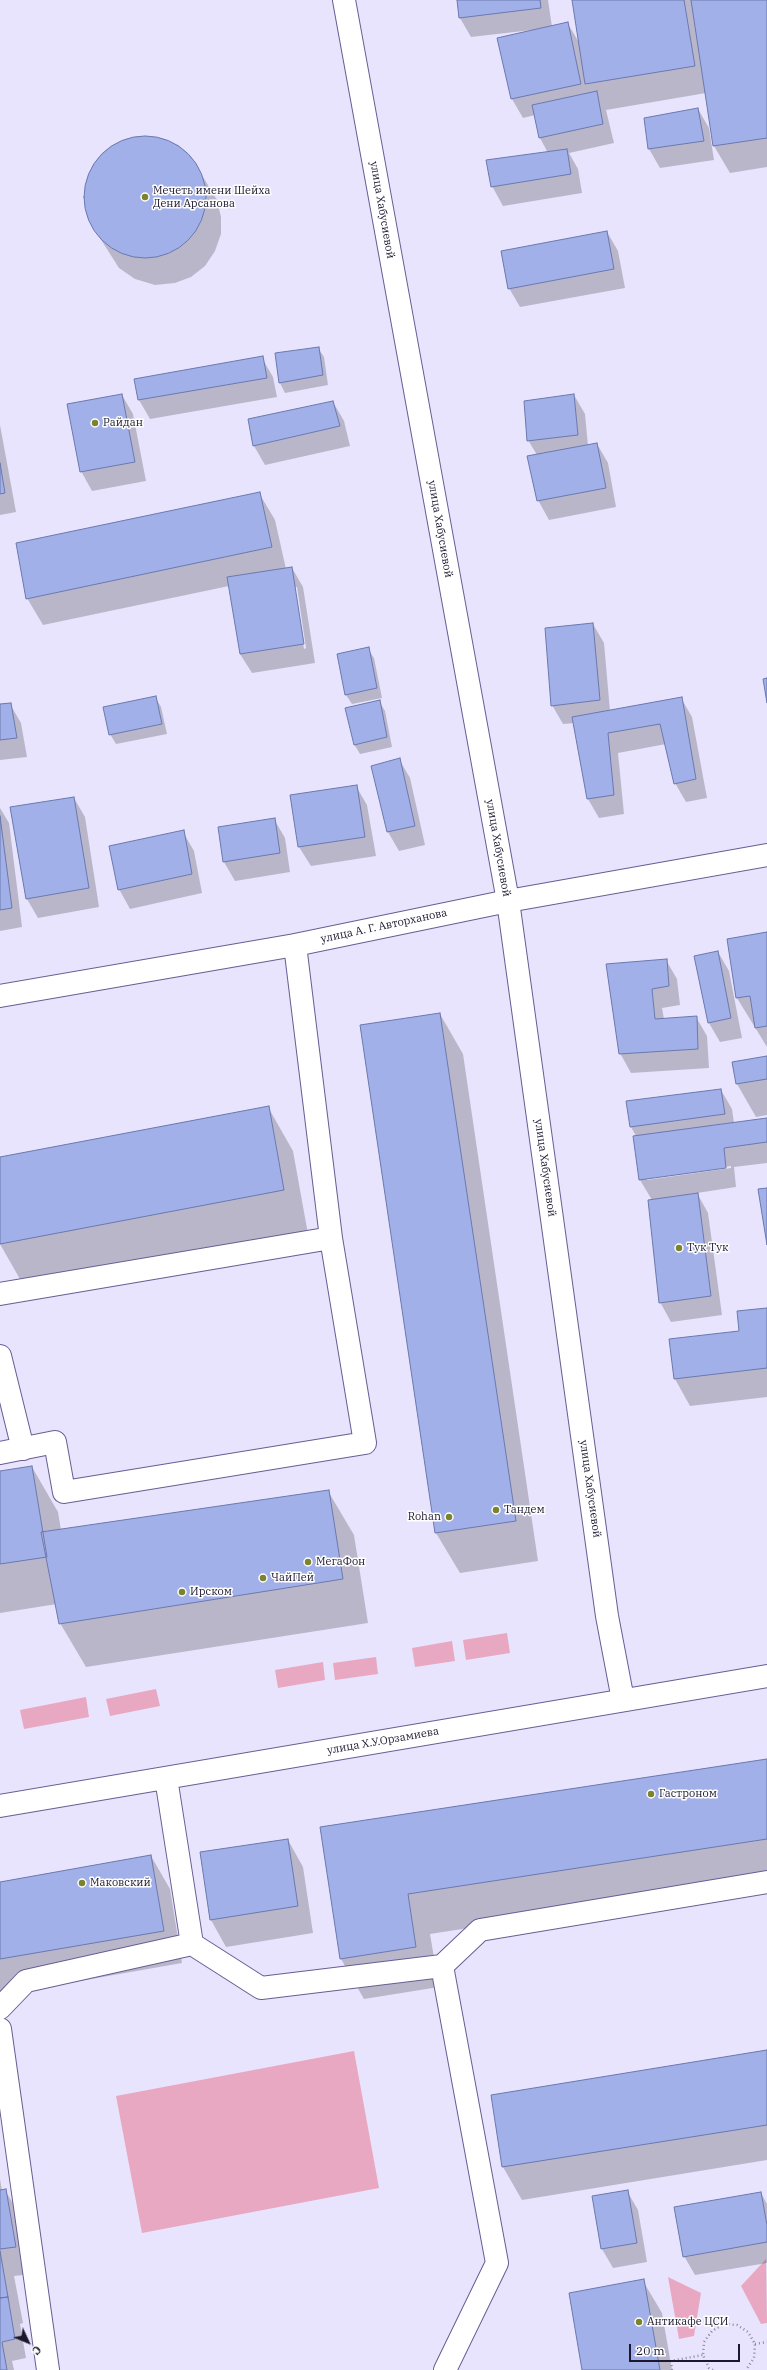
<!DOCTYPE html>
<html>
<head>
<meta charset="utf-8">
<style>
	body { margin:0 }
	#map { position:relative; width:767px; height:2370px; overflow:hidden; background:#e8e4fd; font-family:"IBM Plex Serif",serif }
	canvas { display:block }
	.north { position:absolute; left:8px; top:2322px; width:40px; height:40px; -webkit-text-stroke:3px #fff; paint-order:stroke; rotate:134deg; font-size:11px; font-weight:700; line-height:16px; text-align:center; color:#1c172d }
	.north::after { content:''; display:block; margin:auto; width:14px; height:18px; background:#1c172d; clip-path:polygon(50% 0,100% 100%,50% 72%,0 100%) }
	.scale { position:absolute; left:629px; top:2344px; width:111px; height:18px; box-sizing:border-box; border:2px solid #1c172d; border-top:0; padding-left:5px; font-size:12px; line-height:14px; white-space:nowrap; color:#1c172d; -webkit-text-stroke:3px #fff; paint-order:stroke }
</style>
</head>
<body>
<div id="map">
<canvas width="767" height="2370"></canvas>
<div class="north">С</div>
<div class="scale">20 m</div>
</div>
<script>
const g = document.querySelector('canvas').getContext('2d');
g.lineJoin = 'round';
function fill(path, color) { g.fillStyle = color; g.fill(path, 'evenodd'); }
const poly = rows => new Path2D(rows.map(r => 'M' + r).join(''));
function strokePath(path, color, width, dash) { g.strokeStyle = color; g.lineWidth = width; g.lineCap = dash ? 'butt' : 'round'; g.setLineDash(dash || []); g.stroke(path); }
function label(font, color, halo, rows, align = 'center') {
  g.font = font + ' "IBM Plex Serif",serif'; g.lineWidth = 3; g.setLineDash([]); g.textBaseline = 'middle'; g.strokeStyle = halo; g.fillStyle = color; for (const [text, x, y, turn = 0] of rows) {
    g.save(); g.translate(x, y); g.rotate((+turn || 0) * Math.PI / 180); g.textAlign = isNaN(turn) ? turn : align; if (halo) g.strokeText(text, 0, 0); g.fillText(text, 0, 0); g.restore();
  }
}
fill(poly([
	[507,1633,510,1653,466,1660,463,1640],
	[452,1641,455,1661,415,1667,412,1648],
	[376,1657,378,1674,335,1680,333,1663],
	[323,1662,325,1680,278,1688,275,1670],
	[156,1689,160,1706,110,1716,106,1699],
	[86,1697,89,1717,24,1729,20,1710],
	[354,2051,379,2188,142,2233,116,2096],
	[766,2259,767,2323,761,2324,741,2286],
	[668,2277,701,2293,694,2336,679,2339]
]), '#e9a8c2');
fill(poly([
	[458,0,548,0,552,27,568,24,580,44,573,0,767,0,767,167,730,173,714,146,706,93,606,110,614,143,569,153,578,169,582,193,503,206,492,186,548,153,540,138,535,115,523,118,512,99,532,30,471,37,460,18],
	[698,109,709,128,714,160,660,168,649,149,645,119],
	[145,136,162,139,178,145,191,157,217,200,221,217,221,234,215,251,205,266,191,277,175,283,155,285,135,279,119,268,91,224,85,204,86,184,93,165,107,150,125,140],
	[607,232,618,251,625,288,520,307,509,288],
	[318,348,324,357,328,385,285,393,280,383,276,354],
	[262,358,273,377,277,397,150,419,139,400,135,380],
	[122,395,133,414,146,481,92,491,81,471],
	[574,395,585,414,588,446,597,444,608,463,616,507,549,520,538,500,537,455,528,440],
	[333,402,344,421,350,446,265,465,254,446],
	[0,425,16,512,0,515],
	[259,493,275,520,286,569,292,568,303,587,315,663,252,673,240,654,229,586,43,625,27,598],
	[294,587,297,587,306,648,304,649],
	[593,624,604,643,610,711,681,698,692,717,707,798,686,802,675,783,666,744,618,753,624,814,599,818,588,799,575,723,563,724,552,705],
	[368,649,374,658,382,698,352,704,346,695],
	[155,697,161,707,167,734,116,744,110,734],
	[379,701,385,711,392,747,360,754,354,744],
	[10,704,21,723,27,757,0,760,0,705],
	[399,759,410,778,425,845,399,851,388,832,372,767],
	[356,786,367,805,376,856,311,866,299,847],
	[74,798,85,817,99,907,38,918,27,899,11,808],
	[0,808,9,823,22,927,0,931],
	[274,819,285,838,290,872,235,881,224,862,219,828],
	[183,832,194,851,202,893,130,909,119,889],
	[767,933,767,1047,737,998],
	[718,952,729,971,742,1038,720,1042,709,1023],
	[666,960,677,979,680,1005,662,1008,664,1019,696,1017,707,1036,709,1068,631,1073,620,1053],
	[440,1014,463,1054,538,1561,460,1573,436,1533,361,1025],
	[767,1057,767,1115,756,1117,737,1084,733,1062],
	[721,1090,732,1109,734,1123,767,1119,767,1163,734,1167,736,1187,697,1193,708,1213,722,1315,671,1322,660,1302,652,1200,640,1180,636,1136,631,1127],
	[731,1166,731,1168,647,1180,647,1178],
	[268,1107,293,1151,308,1234,25,1288,0,1244,0,1156,0,1158],
	[767,1309,767,1397,690,1406,675,1379,740,1332],
	[32,1467,58,1512,61,1530,328,1491,354,1535,368,1623,86,1667,60,1623,57,1604,0,1613,0,1472],
	[767,1760,767,1882,430,1934,439,1987,364,1999,341,1959,321,1828],
	[288,1840,303,1867,313,1933,226,1947,211,1920],
	[151,1856,170,1889,182,1963,0,1995,0,1883],
	[767,2051,767,2160,522,2200,503,2167,492,2096],
	[0,2179,2,2191,5,2190,21,2217,31,2274,14,2276,23,2323,20,2324,26,2358,12,2361,14,2370,0,2370],
	[627,2191,638,2210,647,2262,613,2268,602,2249,593,2197],
	[761,2193,767,2204,767,2263,695,2275,684,2256],
	[643,2281,662,2313,672,2370,583,2370]
]), '#0003');
const building = poly([
	[457,0,540,0,541,8,459,18,457,0],
	[572,0,684,0,695,66,585,84,572,0],
	[691,0,767,0,767,138,713,146,691,0],
	[568,22,581,84,511,99,497,38,568,22],
	[597,91,603,124,539,138,532,105,597,91],
	[698,108,704,141,648,149,644,118,698,108],
	'84 197a61 61 0 1 1 122 0a61 61 0 1 1-122 0Z',
	[567,149,571,174,491,187,486,160,567,149],
	[607,231,614,269,508,289,501,251,607,231],
	[319,347,323,375,279,383,275,353,319,347],
	[263,356,267,378,138,400,134,379,263,356],
	[122,394,135,462,80,472,67,404,122,394],
	[574,394,578,435,527,441,524,401,574,394],
	[333,401,340,426,253,446,248,419,333,401],
	[597,443,606,488,537,501,527,456,597,443],
	[0,463,5,493,0,494,0,463],
	[260,492,272,547,26,599,16,543,260,492],
	[292,567,304,644,240,654,227,577,292,567],
	[593,623,600,700,551,706,545,628,593,623],
	[369,647,377,688,345,695,337,654,369,647],
	[767,678,767,703,763,679,767,678],
	[156,696,162,724,109,735,103,707,156,696],
	[682,697,696,779,674,784,660,724,608,733,614,795,587,799,572,717,682,697],
	[380,700,387,737,354,745,345,708,380,700],
	[11,703,17,738,0,740,0,704,11,703],
	[400,758,415,826,387,832,371,766,400,758],
	[357,785,365,837,298,847,290,795,357,785],
	[74,797,89,888,26,899,10,807,74,797],
	[0,816,12,908,0,910,0,816],
	[275,818,280,853,223,862,218,827,275,818],
	[184,830,192,874,118,890,109,846,184,830],
	[767,932,767,1026,755,1028,750,996,736,998,727,939,767,932],
	[718,951,731,1018,708,1023,694,956,718,951],
	[667,959,669,986,652,989,655,1019,697,1016,698,1049,619,1054,606,964,667,959],
	[440,1013,516,1521,435,1533,360,1025,440,1013],
	[767,1056,767,1079,736,1084,732,1062,767,1056],
	[721,1089,725,1114,630,1127,626,1101,721,1089],
	[269,1106,284,1190,0,1244,0,1157,269,1106],
	[767,1118,767,1142,724,1148,726,1168,639,1180,633,1136,767,1118],
	[767,1188,767,1245,758,1189,767,1188],
	[698,1193,711,1296,659,1303,648,1200,698,1193],
	[767,1308,767,1368,674,1379,669,1339,739,1331,737,1311,767,1308],
	[32,1466,47,1557,0,1564,0,1471,32,1466],
	[329,1490,343,1579,59,1624,41,1532,329,1490],
	[767,1759,767,1839,408,1894,416,1947,340,1959,320,1827,767,1759],
	[288,1839,298,1906,210,1920,200,1852,288,1839],
	[151,1855,164,1931,0,1959,0,1882,151,1855],
	[767,2050,767,2125,502,2167,491,2095,767,2050],
	[6,2189,16,2247,0,2249,0,2190,6,2189],
	[628,2190,637,2243,601,2249,592,2196,628,2190],
	[761,2192,767,2225,767,2242,683,2257,674,2207,761,2192],
	[0,2251,8,2297,0,2298,0,2251],
	[644,2279,660,2370,582,2370,569,2293,644,2279],
	[8,2297,15,2339,2,2342,7,2370,0,2370,0,2298,8,2297]
]);
fill(building, '#a2b0ea');
strokePath(building, '#6b78ae', 1);
const minor = poly([
	[344,0,508,901,607,1616,623,1700],
	[295,945,331,1238],
	[0,996,295,945,508,901,767,855],
	[0,1294,331,1238,365,1443,64,1492,55,1442,0,1453],
	[0,1356,23,1449],
	[166,1778,192,1944],
	[0,1806,767,1676],
	[442,1966,497,2263,445,2370],
	[0,2008,26,1981,192,1944,261,1988,442,1966,480,1930,767,1882],
	[0,2029,48,2370]
]);
strokePath(minor, '#695d93', 24);
strokePath(poly([
	[755,2344,767,2342],
	[672,2370,671,2361,703,2355],
	[713,2370,709,2368,703,2355,704,2342,712,2331,724,2324,737,2325,748,2332,755,2344,754,2358,746,2370]
]), '#8d88a0', 2.5, [1, 3]);
strokePath(minor, '#fff', 22);
for (const [x, y, r, color] of [
	[145,197,4,"#7c832f"],
	[95,423,4,"#7c832f"],
	[679,1248,4,"#7c832f"],
	[496,1510,4,"#7c832f"],
	[449,1517,4,"#7c832f"],
	[308,1562,4,"#7c832f"],
	[263,1578,4,"#7c832f"],
	[182,1592,4,"#7c832f"],
	[651,1794,4,"#7c832f"],
	[82,1883,4,"#7c832f"],
	[639,2322,4,"#7c832f"]
]) { const dot = new Path2D(); dot.arc(x, y, r, 0, 2 * Math.PI); g.fillStyle = color; g.fill(dot); strokePath(dot, '#fff', 1.5); }
label('11px', '#1c172d', '#fff', [
	["Мечеть имени Шейха",153,191],
	["Дени Арсанова",153,204],
	["Райдан",103,423],
	["Тук Тук",687,1248],
	["Тандем",504,1510],
	["Rohan",441,1517,"right"],
	["МегаФон",316,1562],
	["ЧайПей",271,1578],
	["Ирском",190,1592],
	["Гастроном",659,1794],
	["Маковский",90,1883],
	["Антикафе ЦСИ",647,2322]
], 'left');
label('11px', '#1c172d', '#fff', [
	["улица Хабусиевой",382,210,80],
	["улица Хабусиевой",440,529,80],
	["улица Хабусиевой",498,848,80],
	["улица А. Г. Авторханова",384,926,-12],
	["улица Хабусиевой",545,1168,82],
	["улица Хабусиевой",590,1489,82],
	["улица Х.У.Орзамиева",383,1741,-10]
]);
</script>
</body>
</html>
